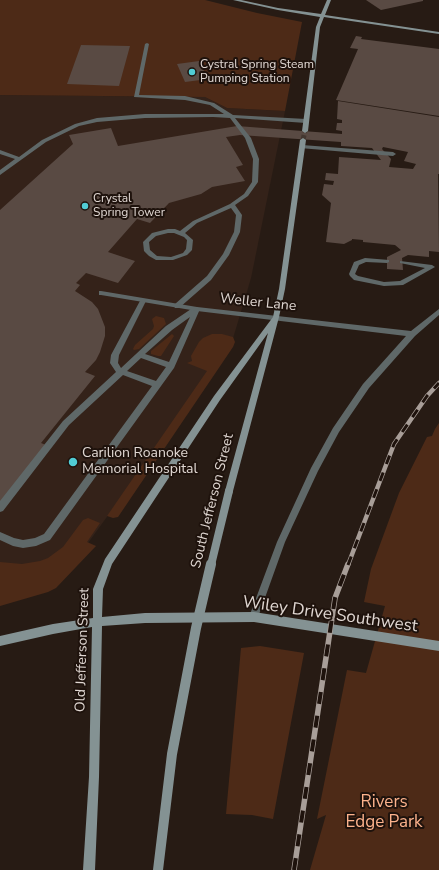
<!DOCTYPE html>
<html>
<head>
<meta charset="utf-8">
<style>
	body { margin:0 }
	canvas { display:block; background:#271b14 }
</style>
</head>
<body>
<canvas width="439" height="870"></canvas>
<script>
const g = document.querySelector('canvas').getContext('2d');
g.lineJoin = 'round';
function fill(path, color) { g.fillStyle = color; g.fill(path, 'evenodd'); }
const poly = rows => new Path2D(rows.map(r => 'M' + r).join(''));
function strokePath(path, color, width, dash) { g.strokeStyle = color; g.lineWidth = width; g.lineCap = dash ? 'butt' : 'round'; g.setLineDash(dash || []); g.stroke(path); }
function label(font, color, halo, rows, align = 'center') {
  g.font = font + ' "Nunito Sans",sans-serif'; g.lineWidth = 4; g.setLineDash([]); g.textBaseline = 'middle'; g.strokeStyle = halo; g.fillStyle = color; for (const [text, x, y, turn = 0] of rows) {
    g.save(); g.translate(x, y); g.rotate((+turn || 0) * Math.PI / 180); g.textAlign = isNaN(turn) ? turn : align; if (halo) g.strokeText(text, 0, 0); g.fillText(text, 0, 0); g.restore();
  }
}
fill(poly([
	[0,95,205,97,227,108,285,111,251,278,231,345,62,579,0,604]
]), '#342219');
fill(poly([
	[0,0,205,0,257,13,302,22,285,111,227,108,205,97,0,95],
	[156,316,164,318,166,324,139,349,134,350,133,349,135,345,153,329,154,326,152,319],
	[172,334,174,336,161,356,158,356,151,354,151,351],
	[212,334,222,334,233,337,235,342,233,347,118,517,113,518,107,516,207,371,187,363,192,361,191,356,199,342,203,338],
	[439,423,439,870,310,870,326,815,317,819,347,670,366,673,385,606,364,602,371,569,399,493,427,437,432,436,435,429],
	[88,518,100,523,87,542,96,546,56,588,48,592,0,606,0,562,22,564,40,561,48,558,63,547,83,520],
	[260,646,304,653,273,819,252,815,226,814,241,648]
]), '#4d2a17');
fill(poly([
	[366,0,423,0,423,1,381,10],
	[356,36,362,37,361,39,439,49,439,116,336,100,358,49,350,48],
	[81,45,130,46,119,86,67,84],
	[199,61,208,79,185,82,177,64],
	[338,101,439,117,439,174,438,174,439,252,429,251,429,257,408,255,402,258,403,270,387,269,387,257,401,250,395,245,363,242,363,240,352,239,352,240,344,244,326,242,331,203,322,195,324,184,333,185,334,181,325,180,326,173,338,174,339,157,381,160,372,148,341,146,341,142,240,135,226,137,243,165,236,167,245,181,212,187,201,194,169,203,150,223,137,219,108,252,135,261,118,283,86,273,76,283,80,285,75,291,92,302,98,309,105,327,105,336,100,352,96,360,85,372,95,376,41,443,46,445,0,503,0,210,73,144,69,135,111,128,118,146,237,126,342,134,342,131,336,130,337,123,342,123,342,120,337,119],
	[383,147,408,152,404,161,416,164,413,169,389,167,391,159,382,149]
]), '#594a43');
strokePath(poly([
	[303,140,305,131]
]), '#433730', 5, [5, 2.5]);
fill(poly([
	[147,43,149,44,139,95,185,96,214,103,233,115,306,119,309,121,306,123,235,118,251,138,259,159,258,182,248,196,235,205,242,215,240,232,229,255,211,280,179,308,175,308,174,306,175,304,207,276,223,254,234,232,236,215,231,208,197,223,185,233,193,240,192,250,187,255,173,260,156,260,149,256,144,251,143,242,152,233,168,229,175,229,180,231,193,221,230,204,244,194,252,182,253,159,245,138,230,118,213,117,145,118,97,122,79,126,46,142,0,175,0,170,15,159,0,154,0,150,19,157,42,140,75,124,97,118,145,114,224,114,210,105,185,100,134,97,145,44,147,43],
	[168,233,174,233,184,237,187,240,186,249,183,253,171,257,157,256,150,250,149,242,156,236,168,233],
	[302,145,393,152,396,154,393,156,300,148,299,147,302,145],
	[365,258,389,260,389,262,387,263,366,262,359,265,355,274,358,276,384,282,400,281,425,268,400,263,400,261,432,265,435,267,403,285,384,286,354,280,350,276,349,274,354,262,365,258],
	[141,299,143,299,146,301,119,355,118,363,121,368,166,326,194,307,197,307,200,309,174,368,50,540,36,546,23,548,13,546,0,540,0,532,14,538,23,540,35,538,44,534,152,386,123,375,69,425,3,511,0,512,0,501,63,421,116,372,110,363,111,355,141,299],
	[190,317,169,362,145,354,172,330,190,317],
	[141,358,166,367,156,381,127,371,141,358]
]), '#5f6868');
fill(poly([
	[99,291,101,291,197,307,411,331,439,309,439,315,415,336,369,388,339,432,318,471,285,542,257,620,254,622,251,620,249,617,277,542,311,468,333,428,363,384,406,336,197,311,101,295,99,295,99,291]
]), '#5f6868');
fill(poly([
	[233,0,241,0,278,8,321,14,327,0,331,0,325,15,439,32,439,34,324,17,320,27,308,131,305,133,302,131,316,27,320,17,278,10,233,0],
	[303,138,306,140,285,289,279,317,233,491,232,494,229,495,226,494,225,491,268,333,220,400,112,564,103,589,102,617,145,613,254,612,439,641,439,651,254,622,145,623,102,626,99,777,95,870,83,870,89,777,92,627,53,634,0,646,0,636,53,624,93,618,93,589,105,559,214,396,273,317,279,289,300,140,303,138]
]), '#849293');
const railFar1 = poly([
	[348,565,394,444,427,396,439,383]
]);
const rail = poly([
	[294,870,335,598,348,564]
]);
strokePath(railFar1, '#a89e98', 4.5);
strokePath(rail, '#a89e98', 5.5);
strokePath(railFar1, '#1e120c', 3, [9]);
strokePath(rail, '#1e120c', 4, [12]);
strokePath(poly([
	[211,565,229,491]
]), '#849293', 8);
strokePath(poly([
	[158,870,172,754,196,628,211,564]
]), '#849293', 10);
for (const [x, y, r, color] of [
	[192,72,4,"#51ccd4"],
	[85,206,4,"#51ccd4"],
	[73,462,5,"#51ccd4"]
]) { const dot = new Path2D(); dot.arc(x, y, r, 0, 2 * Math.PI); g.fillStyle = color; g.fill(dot); strokePath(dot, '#1e120c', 1.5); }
label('12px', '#e0d7d2', '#1e120c', [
	["Cystral Spring Steam",200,65],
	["Pumping Station",200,79],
	["Crystal",93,199],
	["Spring Tower",93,213]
], 'left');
label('14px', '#e0d7d2', '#1e120c', [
	["Weller Lane",258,303,6],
	["South Jefferson Street",213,501,-76],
	["Old Jefferson Street",83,650,-88]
]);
label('14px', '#e0d7d2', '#1e120c', [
	["Carilion Roanoke",82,454],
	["Memorial Hospital",82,470]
], 'left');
label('17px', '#e0d7d2', '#1e120c', [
	["Wiley Drive Southwest",330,615,8]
]);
label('17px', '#fcb28c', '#1e120c', [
	["Rivers",384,803],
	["Edge Park",384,823]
]);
</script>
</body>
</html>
